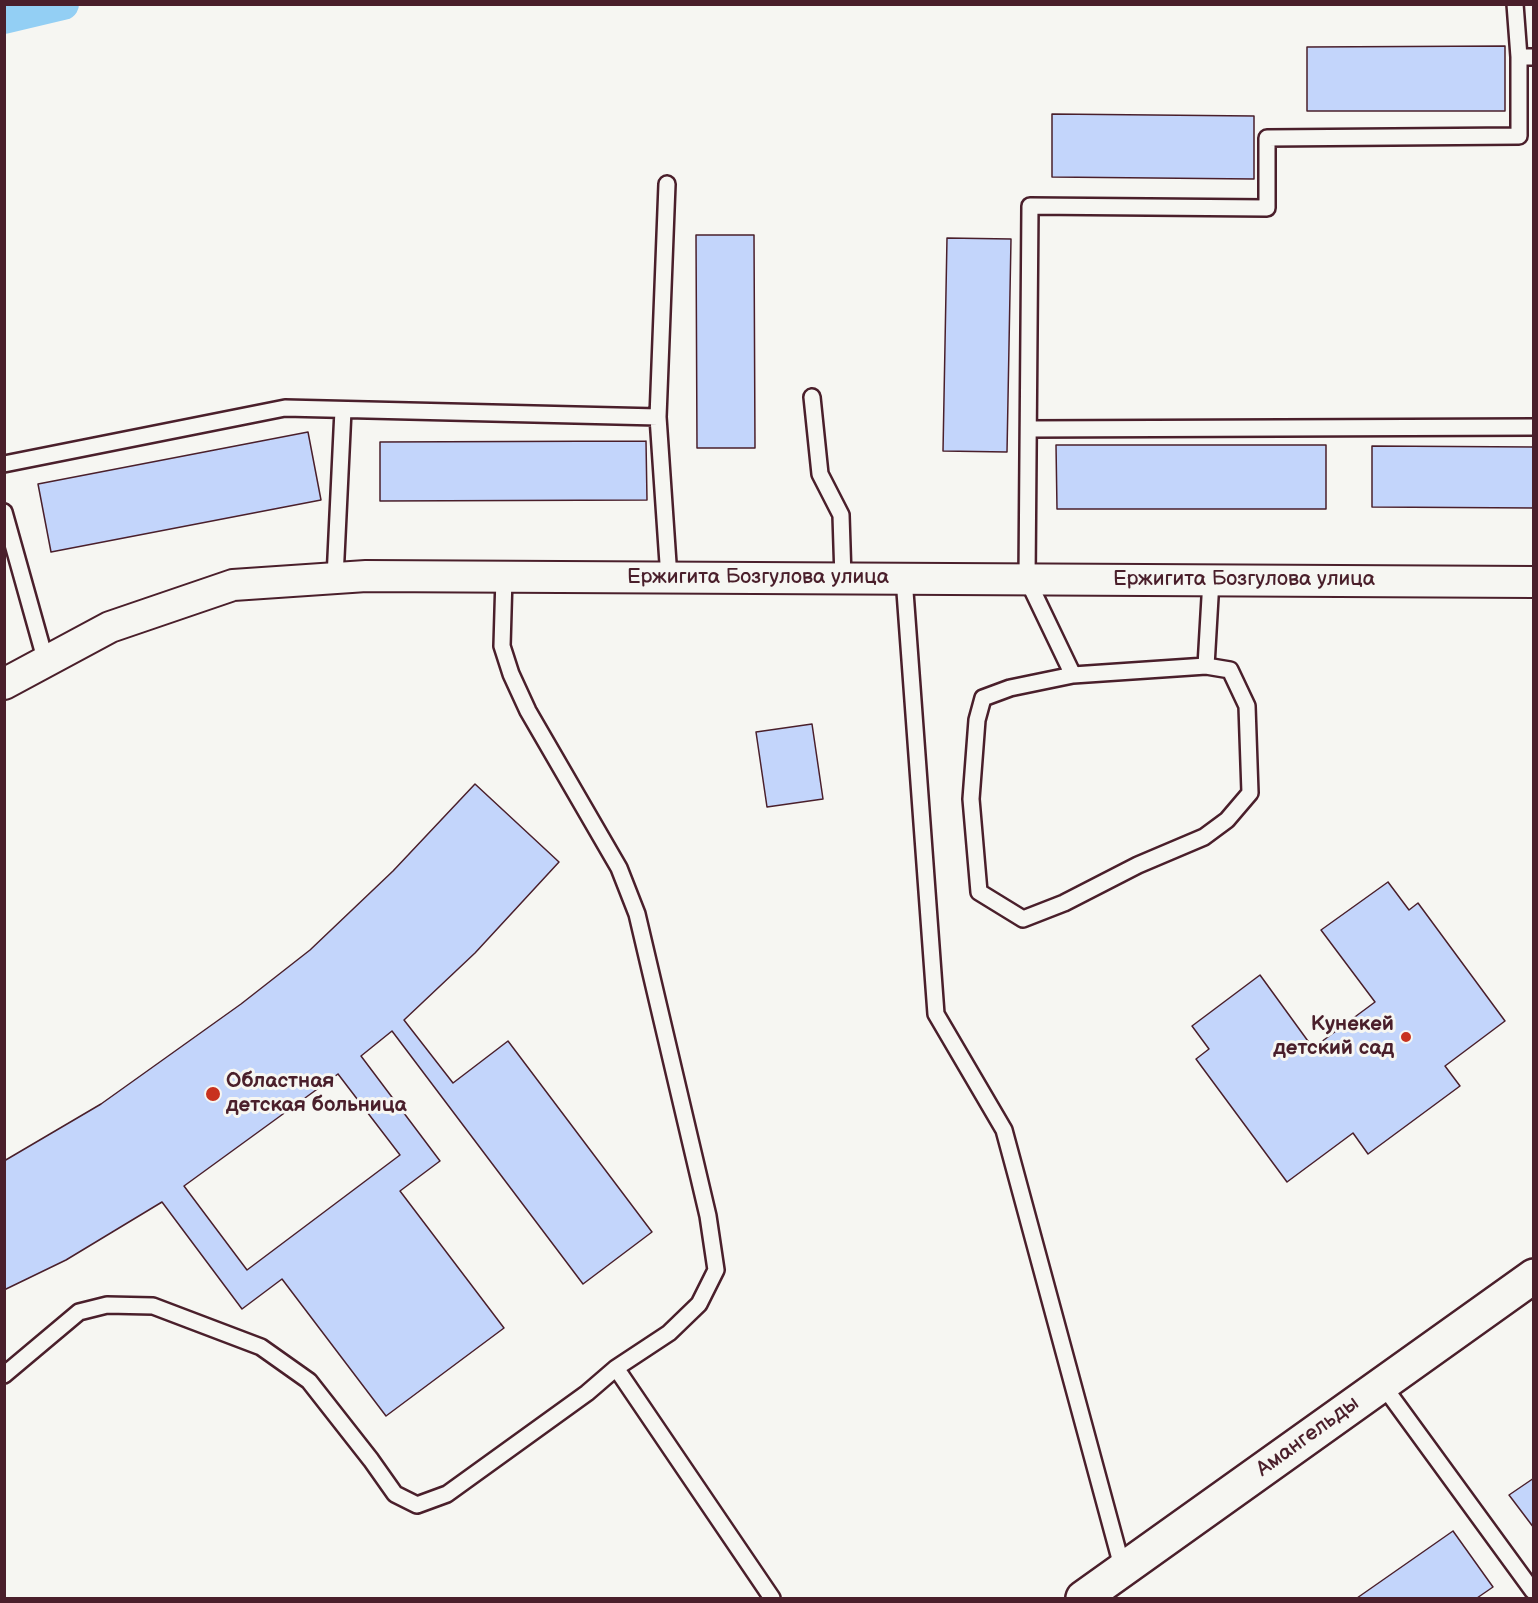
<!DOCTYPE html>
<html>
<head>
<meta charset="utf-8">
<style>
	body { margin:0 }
	#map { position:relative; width:1538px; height:1603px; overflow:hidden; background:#f6f6f2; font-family:"Balsamiq Sans",sans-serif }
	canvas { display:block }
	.frame { position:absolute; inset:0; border:6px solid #4a1f2b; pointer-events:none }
</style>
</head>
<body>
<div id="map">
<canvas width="1538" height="1603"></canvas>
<div class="frame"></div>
</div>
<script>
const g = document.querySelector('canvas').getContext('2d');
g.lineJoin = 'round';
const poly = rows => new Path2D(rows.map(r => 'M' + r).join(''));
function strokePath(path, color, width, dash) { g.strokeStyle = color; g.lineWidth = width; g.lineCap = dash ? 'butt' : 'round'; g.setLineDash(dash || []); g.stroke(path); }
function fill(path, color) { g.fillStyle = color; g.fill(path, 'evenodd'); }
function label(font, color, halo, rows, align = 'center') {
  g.font = font + ' "Balsamiq Sans",sans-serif'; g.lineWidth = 6; g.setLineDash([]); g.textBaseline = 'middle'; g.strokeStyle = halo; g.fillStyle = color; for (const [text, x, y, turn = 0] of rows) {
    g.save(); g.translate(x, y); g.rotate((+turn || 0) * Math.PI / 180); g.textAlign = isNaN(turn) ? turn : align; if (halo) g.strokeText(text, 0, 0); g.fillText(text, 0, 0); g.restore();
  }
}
strokePath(poly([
	[4,18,63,4]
]), '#93cff4', 32);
const building = poly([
	[1505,46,1505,111,1307,111,1307,47,1505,46],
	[1052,114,1254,116,1254,179,1052,177,1052,114],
	[696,235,754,235,755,448,697,448,696,235],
	[947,238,1011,239,1007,452,943,451,947,238],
	[308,432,321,500,51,552,38,484,308,432],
	[646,441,647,500,380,501,380,442,646,441],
	[1056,445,1326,445,1326,509,1057,509,1056,445],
	[1372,446,1534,447,1534,508,1372,507,1372,446],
	[812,724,823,799,767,807,756,732,812,724],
	[475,784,559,862,475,953,404,1020,453,1083,508,1041,652,1232,583,1284,392,1031,361,1056,440,1161,400,1191,504,1328,386,1416,282,1279,242,1309,162,1202,66,1260,4,1290,4,1161,101,1104,241,1004,310,950,393,871,475,784],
	[338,1074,400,1155,247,1270,184,1186,338,1074],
	[1388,882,1409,910,1418,903,1505,1021,1445,1066,1460,1086,1368,1154,1353,1133,1287,1182,1196,1059,1209,1049,1192,1026,1260,975,1313,1048,1375,1002,1321,930,1388,882],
	[1534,1478,1534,1528,1509,1495,1534,1478],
	[1453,1531,1493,1587,1477,1598,1357,1598,1453,1531]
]);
fill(building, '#c3d5fb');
strokePath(building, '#4a1f2b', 1.5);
const service = poly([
	[1515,4,1519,57],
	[667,184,658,417,669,578],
	[812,397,820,474,841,515,843,578],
	[1029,429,1534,427],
	[4,464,285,408,658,417],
	[4,512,46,662],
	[504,577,502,646,511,674,528,711,619,868,637,914,708,1216,716,1270,699,1304,669,1333,616,1368],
	[335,578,343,410],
	[904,578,936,1014,1004,1130,1123,1570],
	[1206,666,1211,580],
	[1073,675,1010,688,983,698,977,720,971,799,979,892,1023,919,1064,903,1138,865,1204,837,1227,820,1250,793,1247,706,1230,670,1206,666,1073,675,1027,579,1030,206,1267,208,1267,138,1519,136,1519,57,1534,57],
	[4,1375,79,1312,107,1305,153,1306,261,1347,309,1381,371,1460,395,1494,417,1505,447,1494,587,1393,616,1368,772,1598],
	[1382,1384,1533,1591]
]);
const minor = poly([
	[4,684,110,627,233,585,366,576,1534,582]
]);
const secondary = poly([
	[1083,1598,1534,1276]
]);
strokePath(service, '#4a1f2b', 20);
strokePath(minor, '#4a1f2b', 34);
strokePath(secondary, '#4a1f2b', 38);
strokePath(service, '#f6f6f2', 15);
strokePath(minor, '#f6f6f2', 30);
strokePath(secondary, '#f6f6f2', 33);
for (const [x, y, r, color] of [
	[1406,1037,6,"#c8321e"],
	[213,1094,8,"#c8321e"]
]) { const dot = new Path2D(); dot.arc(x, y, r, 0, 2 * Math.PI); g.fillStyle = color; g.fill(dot); strokePath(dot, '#f6f6f2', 2); }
label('21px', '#4a1f2b', '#f6f6f2', [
	["Ержигита Бозгулова улица",758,578],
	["Ержигита Бозгулова улица",1244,580],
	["Амангельды",1308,1437,-36]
]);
label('bold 21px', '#4a1f2b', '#f6f6f2', [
	["Кунекей",1394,1025],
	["детский сад",1394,1049],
	["Областная",226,1082,"left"],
	["детская больница",226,1106,"left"]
], 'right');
</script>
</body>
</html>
